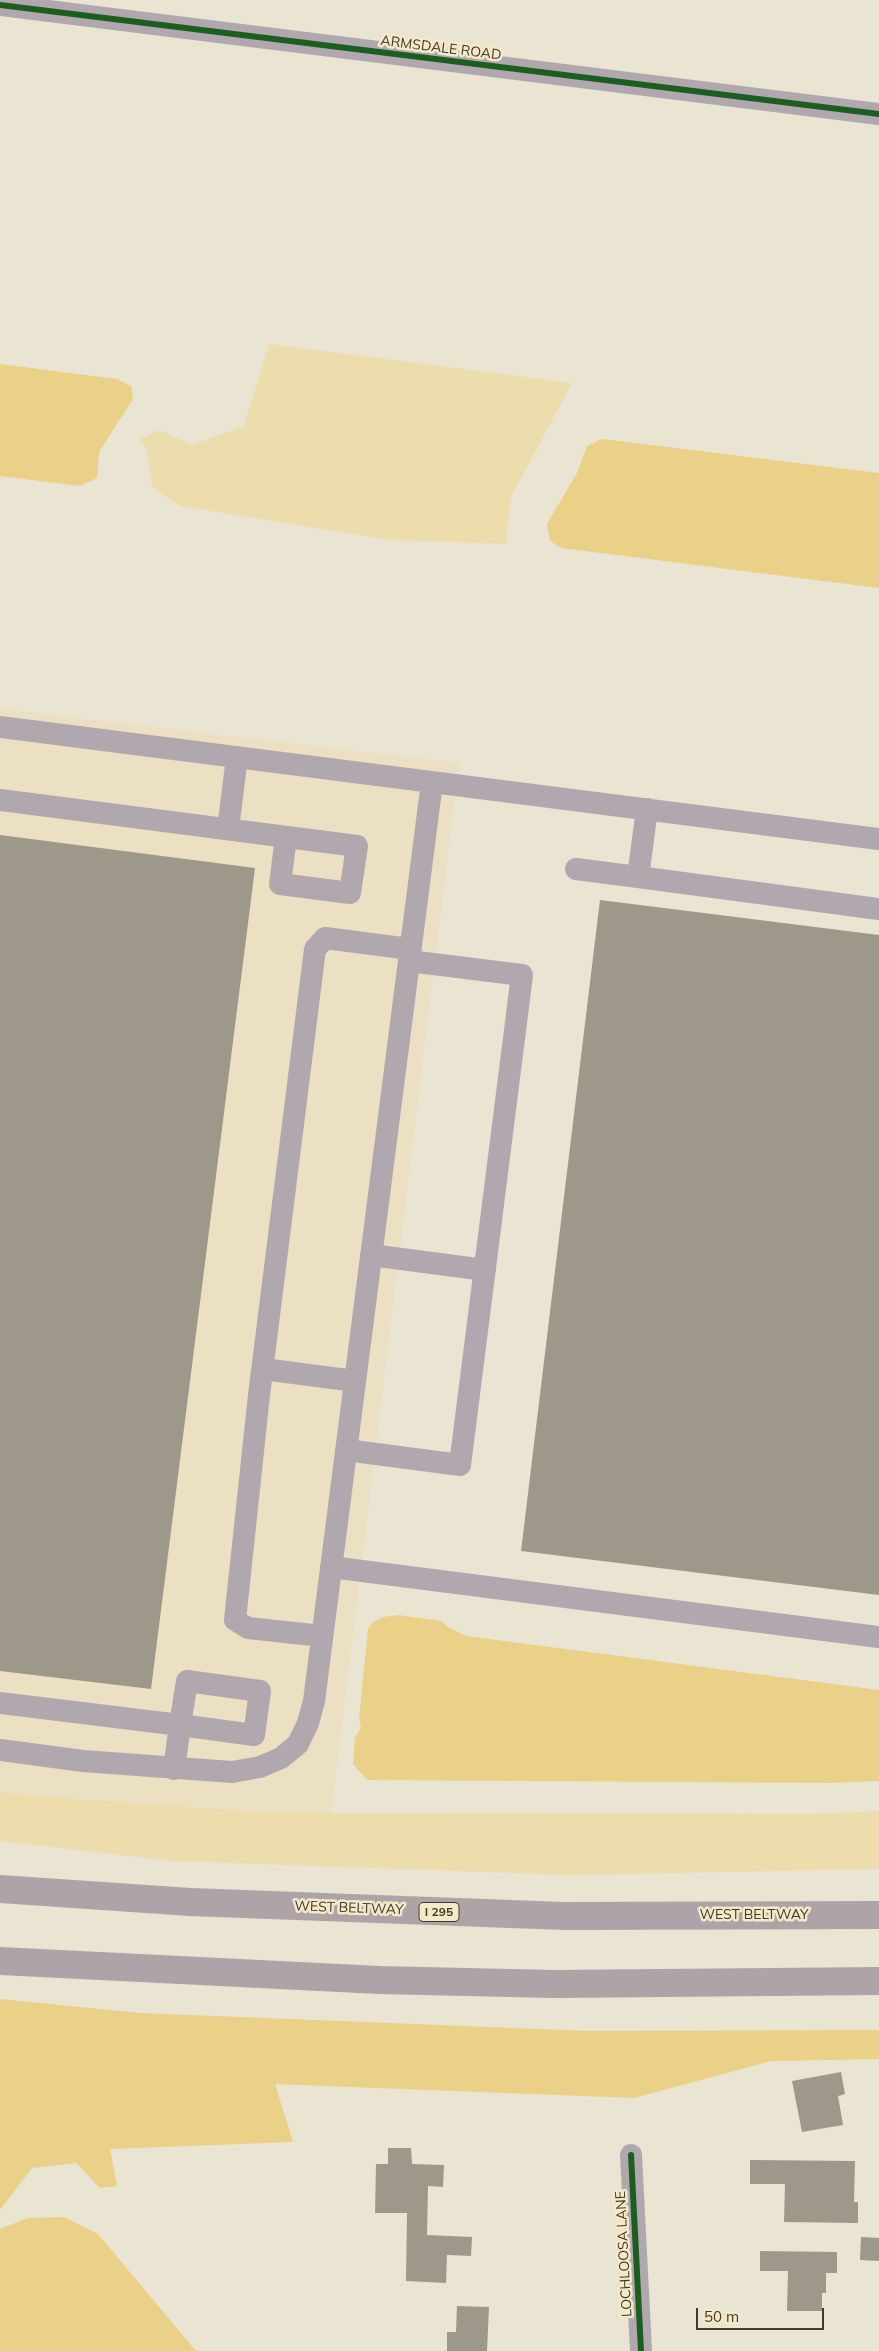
<!DOCTYPE html>
<html>
<head>
<meta charset="utf-8">
<style>
	body { margin:0 }
	#map { position:relative; width:879px; height:2351px; overflow:hidden; background:#eae4d2; font-family:Mulish,sans-serif }
	canvas { display:block }
	.scale { position:absolute; left:696px; top:2308px; width:128px; height:22px; box-sizing:border-box; border:2px solid #3f3a2d; border-top:0; padding-left:6px; font-size:15px; line-height:18px; white-space:nowrap; color:#3f3a2d; -webkit-text-stroke:4px #f5e9c7; paint-order:stroke }
</style>
</head>
<body>
<div id="map">
<canvas width="879" height="2351"></canvas>
<div class="scale">50 m</div>
</div>
<script>
const g = document.querySelector('canvas').getContext('2d');
g.lineJoin = 'round';
function fill(path, color) { g.fillStyle = color; g.fill(path, 'evenodd'); }
const poly = rows => new Path2D(rows.map(r => 'M' + r).join(''));
function strokePath(path, color, width, dash) { g.strokeStyle = color; g.lineWidth = width; g.lineCap = dash ? 'butt' : 'round'; g.setLineDash(dash || []); g.stroke(path); }
function label(font, color, halo, rows, align = 'center') {
  g.font = font + ' Mulish,sans-serif'; g.lineWidth = 5; g.setLineDash([]); g.textBaseline = 'middle'; g.strokeStyle = halo; g.fillStyle = color; for (const [text, x, y, turn = 0] of rows) {
    g.save(); g.translate(x, y); g.rotate((+turn || 0) * Math.PI / 180); g.textAlign = isNaN(turn) ? turn : align; if (halo) g.strokeText(text, 0, 0); g.fillText(text, 0, 0); g.restore();
  }
}
fill(poly([
	[0,709,459,763,331,1814,275,1813,0,1793]
]), '#ebe0c2');
fill(poly([
	[269,344,572,383,511,497,506,544,390,540,180,506,152,487,147,449,139,440,159,430,192,445,244,426],
	[0,1793,275,1813,817,1814,879,1811,879,1869,572,1875,172,1861,0,1841]
]), '#eddcac');
fill(poly([
	[0,364,117,379,131,386,133,399,99,452,97,478,80,486,0,476],
	[602,439,879,473,879,588,561,548,550,541,547,524,577,473,587,446],
	[399,1615,441,1621,448,1627,466,1636,879,1690,879,1781,830,1783,367,1780,353,1764,355,1738,361,1728,359,1719,368,1629,373,1622,383,1617],
	[0,1999,140,2013,589,2031,879,2030,879,2059,771,2061,634,2098,275,2084,293,2142,110,2149,117,2186,100,2188,76,2163,32,2168,0,2210],
	[64,2217,98,2234,196,2351,0,2351,0,2229,28,2218]
]), '#ead187');
fill(poly([
	[0,835,255,868,151,1689,0,1671],
	[600,900,879,935,879,1595,521,1551],
	[841,2072,845,2094,838,2096,843,2125,802,2132,792,2081],
	[388,2148,411,2148,412,2164,444,2165,443,2187,428,2186,427,2235,472,2237,471,2256,447,2255,446,2283,406,2281,407,2213,375,2213,376,2164,388,2164],
	[750,2160,855,2161,854,2202,858,2202,858,2223,784,2222,785,2184,750,2184],
	[861,2237,879,2238,879,2261,860,2260],
	[760,2251,837,2252,837,2273,826,2273,826,2293,822,2293,822,2311,787,2311,788,2271,760,2271],
	[457,2306,489,2307,487,2351,447,2351,447,2332,456,2332]
]), '#9d988a');
strokePath(poly([
	[0,5,879,114],
	[0,727,879,839],
	[0,800,357,846,350,893,280,884,286,837],
	[228,829,237,757],
	[576,869,638,877,647,809],
	[638,877,879,909],
	[371,1255,485,1270],
	[263,1369,355,1381],
	[346,1450,460,1465,522,975,409,961],
	[331,1567,879,1637],
	[322,1636,248,1628,235,1620,259,1395,315,949,325,938,410,949],
	[0,1703,180,1725,254,1735,260,1691,187,1681,180,1725,174,1769],
	[0,1750,83,1761,232,1772,260,1767,281,1758,298,1744,308,1723,314,1701,432,782],
	[631,2155,641,2351]
]), '#b1a8af', 22);
strokePath(poly([
	[0,1889,190,1902,564,1916,879,1915],
	[0,1961,379,1980,554,1984,879,1981]
]), '#aea3a7', 28);
strokePath(poly([
	[0,5,879,114],
	[631,2155,641,2351]
]), '#1b5e20', 6);
for (const [x, y, w] of [
	[439,1912,40]
]) { const box = new Path2D(); box.roundRect(x - w / 2, y - 9.5, w, 19, 4); g.fillStyle = '#f5e9c7'; g.fill(box); strokePath(box, '#3f3a2d', 1); }
label('bold 12px', '#3f3a2d', null, [
	["I 295",439,1912]
]);
label('14px', '#3f3a2d', '#f5e9c7', [
	["ARMSDALE ROAD",441,48,7],
	["WEST BELTWAY",349,1908,2],
	["WEST BELTWAY",754,1915],
	["LOCHLOOSA LANE",624,2254,-93]
]);
</script>
</body>
</html>
